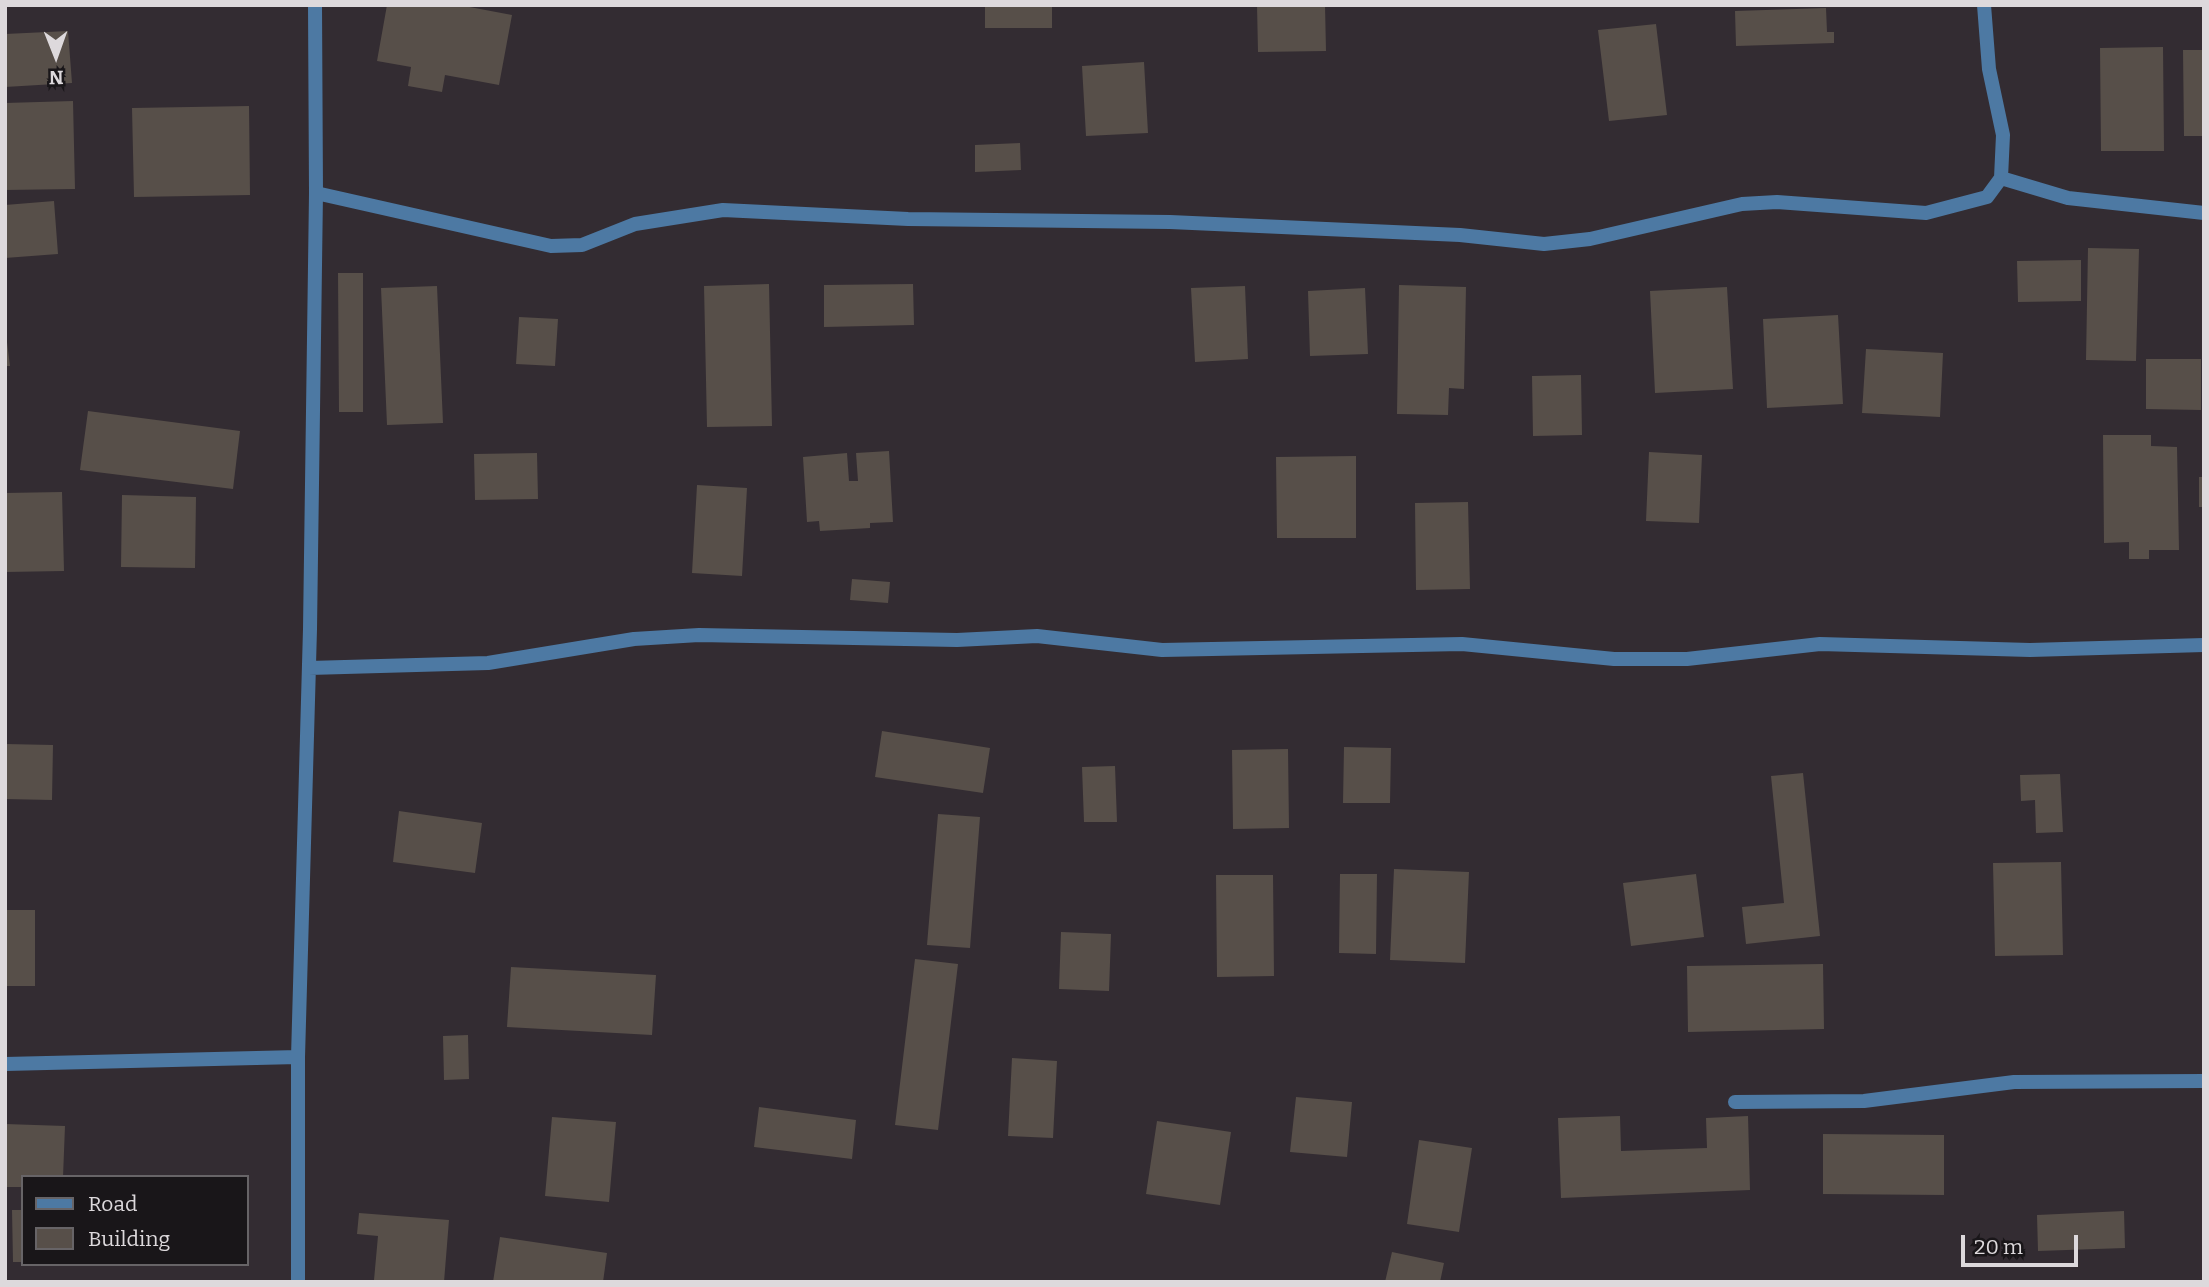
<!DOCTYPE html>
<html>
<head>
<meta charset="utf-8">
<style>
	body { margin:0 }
	#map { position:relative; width:2209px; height:1287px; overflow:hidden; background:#332c32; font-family:Bitter,serif }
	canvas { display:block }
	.frame { position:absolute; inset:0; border:7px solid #ddd9dc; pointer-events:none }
	.legend { position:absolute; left:21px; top:1175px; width:228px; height:91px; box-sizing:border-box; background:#191619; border:2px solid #676467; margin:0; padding:9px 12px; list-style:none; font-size:21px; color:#ddd9dc }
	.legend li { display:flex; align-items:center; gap:14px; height:35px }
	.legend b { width:35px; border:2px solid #676467 }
	.north { position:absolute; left:21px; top:21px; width:70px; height:70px; -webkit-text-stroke:5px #191619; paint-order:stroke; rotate:179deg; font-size:19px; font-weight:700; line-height:28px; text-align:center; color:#ddd9dc }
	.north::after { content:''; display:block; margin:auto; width:24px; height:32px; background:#ddd9dc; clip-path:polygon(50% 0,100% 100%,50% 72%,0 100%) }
	.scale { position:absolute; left:1961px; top:1235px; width:117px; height:32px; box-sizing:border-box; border:4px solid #ddd9dc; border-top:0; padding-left:9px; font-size:21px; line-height:24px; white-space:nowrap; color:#ddd9dc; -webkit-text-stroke:5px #191619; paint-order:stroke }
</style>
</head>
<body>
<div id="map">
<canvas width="2209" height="1287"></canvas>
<div class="frame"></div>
<ul class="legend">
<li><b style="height:9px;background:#4d79a3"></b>Road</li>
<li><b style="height:19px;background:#574f49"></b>Building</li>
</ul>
<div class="north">N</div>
<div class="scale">20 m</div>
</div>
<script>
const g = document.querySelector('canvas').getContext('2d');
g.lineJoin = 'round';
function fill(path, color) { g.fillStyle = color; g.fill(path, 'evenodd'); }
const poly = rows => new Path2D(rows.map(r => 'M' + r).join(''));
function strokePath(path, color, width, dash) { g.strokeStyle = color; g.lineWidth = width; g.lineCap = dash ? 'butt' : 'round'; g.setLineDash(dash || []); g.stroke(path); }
fill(poly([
	[387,5,459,5,512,15,499,85,445,75,442,92,408,86,411,67,377,61],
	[985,5,1052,5,1052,28,985,28],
	[1257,5,1325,5,1326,51,1258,52],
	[1826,8,1827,32,1834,32,1834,43,1736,46,1735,11],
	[1656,24,1667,115,1609,121,1598,30],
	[68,31,72,83,5,87,5,34],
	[2163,47,2164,151,2101,151,2100,48],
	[2183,50,2204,50,2204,136,2184,136],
	[1144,62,1148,133,1086,136,1082,66],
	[73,101,75,189,5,190,5,103],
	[249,106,250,195,134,197,132,108],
	[1020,143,1021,170,975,172,975,145],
	[54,201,58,254,5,258,5,205],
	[2088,248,2139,249,2136,361,2086,360],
	[2081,260,2081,301,2018,302,2017,261],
	[338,273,363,273,363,412,339,412],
	[769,284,772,426,707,427,704,286],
	[913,284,914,325,824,327,824,285],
	[1399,285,1466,287,1464,389,1449,388,1448,415,1397,414],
	[437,286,443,423,387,425,381,288],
	[1245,286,1248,359,1195,362,1191,288],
	[1727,287,1733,389,1655,393,1650,291],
	[1365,288,1368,354,1310,356,1308,291],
	[1838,315,1843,404,1767,408,1763,319],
	[519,317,558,319,555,366,516,364],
	[5,326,10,366,5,366],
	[1866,349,1943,353,1940,417,1862,413],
	[2146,359,2201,359,2201,410,2146,409],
	[1581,375,1582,435,1533,436,1532,376],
	[88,411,240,431,233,489,80,470],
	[2103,435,2151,435,2151,446,2177,447,2179,550,2149,550,2149,559,2129,559,2129,542,2104,543],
	[889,451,893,522,870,523,870,528,820,531,819,521,807,522,803,457,847,453,849,481,858,481,856,453],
	[1649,452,1702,455,1699,523,1646,521],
	[537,453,538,499,475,500,474,454],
	[1356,456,1356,538,1277,538,1276,457],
	[2199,477,2204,477,2204,507,2199,507],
	[697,485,747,488,742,576,692,573],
	[62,492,64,571,5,572,5,493],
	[122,495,196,497,195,568,121,567],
	[1468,502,1470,589,1416,590,1415,503],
	[852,579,890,582,888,603,850,600],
	[882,731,990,748,983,793,875,777],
	[5,744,53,745,52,800,5,799],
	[1344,747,1391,748,1390,803,1343,803],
	[1288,749,1289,828,1233,829,1232,750],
	[1115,766,1117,822,1084,822,1082,767],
	[1803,773,1820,936,1746,944,1742,907,1784,903,1771,776],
	[2060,774,2063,832,2036,833,2035,800,2021,801,2020,775],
	[399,811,482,823,475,873,393,862],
	[938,814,980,817,970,948,927,945],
	[2061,862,2063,955,1995,956,1993,863],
	[1394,869,1469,872,1465,963,1390,960],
	[1340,874,1377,874,1376,954,1339,953],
	[1696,874,1704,937,1631,946,1623,883],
	[1216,875,1273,875,1274,976,1217,977],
	[5,910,35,910,35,986,5,986],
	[1061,932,1111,934,1109,991,1059,989],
	[915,959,958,964,938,1130,895,1125],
	[1823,964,1824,1029,1688,1032,1687,966],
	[511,967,656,975,652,1035,507,1027],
	[468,1035,469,1079,444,1080,443,1036],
	[1012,1058,1057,1061,1053,1138,1008,1136],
	[1296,1097,1352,1102,1347,1157,1290,1152],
	[759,1107,856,1120,852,1159,754,1147],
	[1620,1116,1621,1151,1707,1148,1706,1118,1748,1116,1750,1190,1561,1198,1558,1118],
	[552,1117,616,1122,609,1202,545,1196],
	[1157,1121,1231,1132,1220,1205,1146,1194],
	[5,1124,65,1126,63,1177,23,1177,23,1187,5,1187],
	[1823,1134,1944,1135,1944,1195,1823,1194],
	[1419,1140,1472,1148,1459,1232,1407,1224],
	[12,1210,23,1210,23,1262,13,1262],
	[2124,1211,2125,1248,2038,1251,2037,1215],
	[359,1213,449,1220,444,1282,374,1280,378,1236,357,1234],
	[500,1237,607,1253,603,1282,493,1282],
	[1392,1252,1444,1263,1440,1282,1385,1282]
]), '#574f49');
strokePath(poly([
	[2001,178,2068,198,2204,213],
	[316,193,551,246,582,245,635,224,723,210,908,219,1170,222,1460,235,1544,244,1590,239,1742,204,1777,202,1926,213,1987,197,2001,178,2003,135,1989,69,1984,5],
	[309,668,488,663,634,639,699,635,957,640,1037,636,1162,650,1462,644,1614,659,1687,659,1820,644,2030,650,2204,645],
	[5,1064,298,1057],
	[1735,1102,1864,1101,2014,1082,2204,1081],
	[298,1282,298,1057,310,629,316,193,315,5]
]), '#4d79a3', 14);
</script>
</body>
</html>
